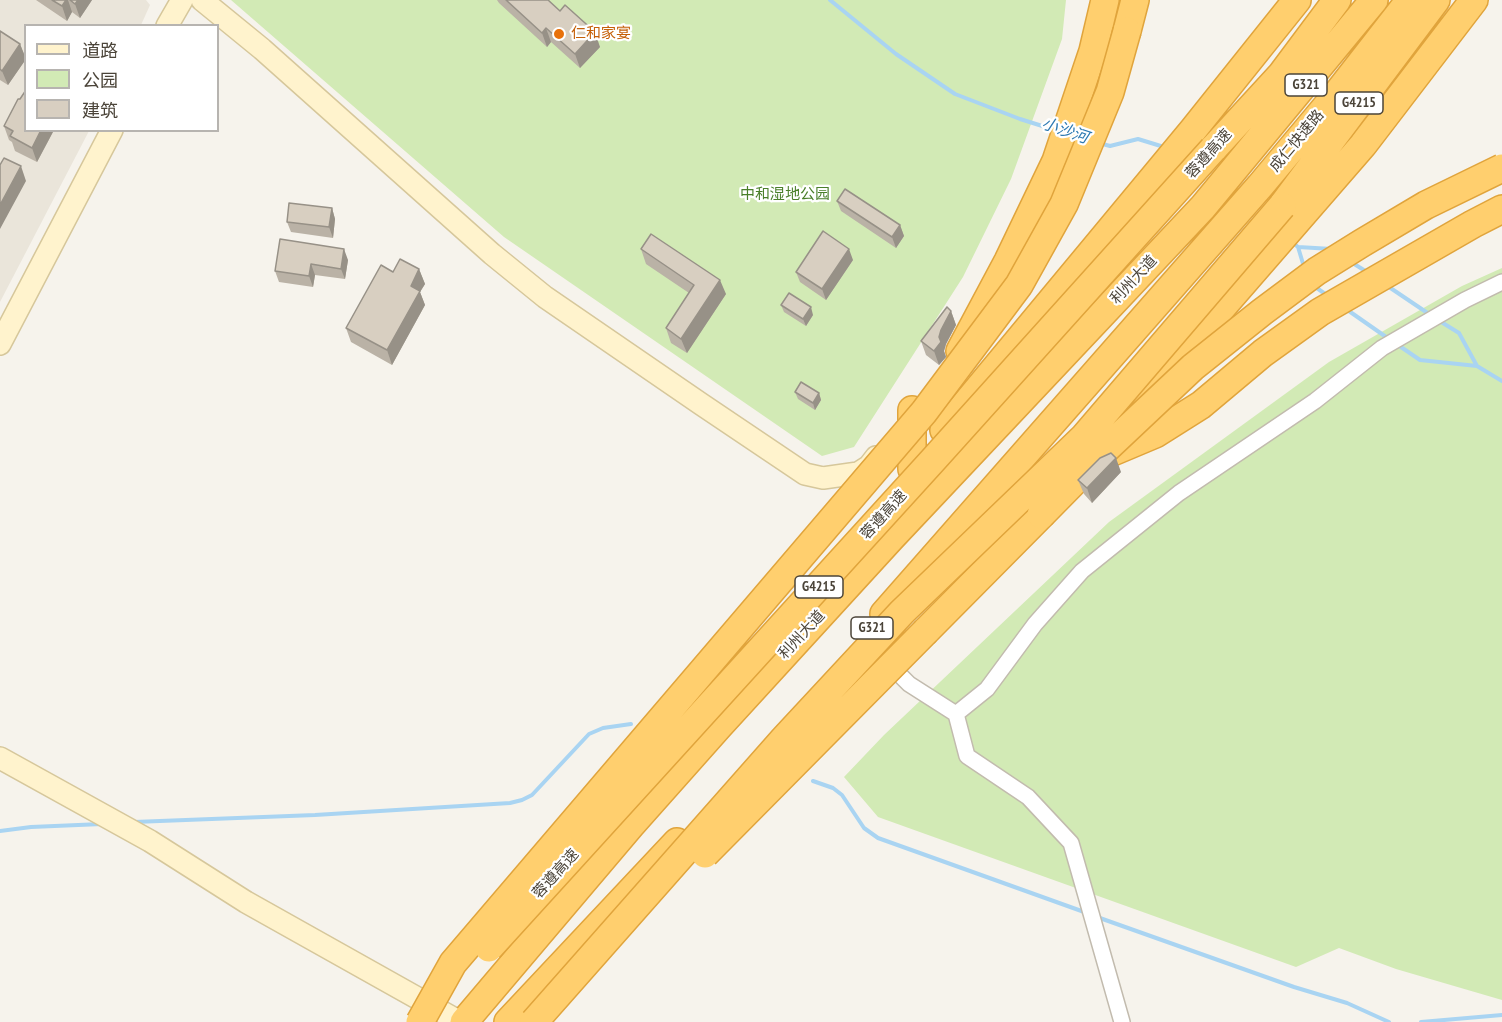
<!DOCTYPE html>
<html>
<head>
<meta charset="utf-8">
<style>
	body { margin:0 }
	#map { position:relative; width:1502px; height:1022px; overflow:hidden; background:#f6f3ec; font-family:"PT Sans Narrow","Noto Sans SC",sans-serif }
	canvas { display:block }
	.legend { position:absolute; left:24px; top:24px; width:195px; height:108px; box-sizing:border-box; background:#fff; border:2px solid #b7b4b0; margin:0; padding:8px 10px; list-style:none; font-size:18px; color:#4b4439 }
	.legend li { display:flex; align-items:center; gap:12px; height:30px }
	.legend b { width:30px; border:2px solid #b7b4b0 }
</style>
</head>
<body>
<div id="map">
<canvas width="1502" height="1022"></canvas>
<ul class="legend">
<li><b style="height:8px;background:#fff3cd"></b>道路</li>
<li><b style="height:16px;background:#d2eab5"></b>公园</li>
<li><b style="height:16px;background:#d8cfc1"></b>建筑</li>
</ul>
</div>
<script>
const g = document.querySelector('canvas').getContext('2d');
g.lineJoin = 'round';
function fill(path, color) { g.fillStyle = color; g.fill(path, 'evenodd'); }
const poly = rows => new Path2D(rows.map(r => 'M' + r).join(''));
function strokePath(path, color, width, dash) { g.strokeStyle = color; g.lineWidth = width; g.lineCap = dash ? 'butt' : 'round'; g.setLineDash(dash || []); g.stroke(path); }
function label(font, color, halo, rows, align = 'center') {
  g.font = font + ' "PT Sans Narrow","Noto Sans SC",sans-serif'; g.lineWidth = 4.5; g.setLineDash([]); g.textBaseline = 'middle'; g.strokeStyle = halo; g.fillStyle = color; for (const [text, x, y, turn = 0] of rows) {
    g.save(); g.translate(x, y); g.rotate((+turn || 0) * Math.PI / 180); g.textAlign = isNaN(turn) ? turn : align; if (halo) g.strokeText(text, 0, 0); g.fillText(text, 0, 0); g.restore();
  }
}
fill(poly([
	[0,0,146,0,150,5,141,25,26,26,26,130,89,131,0,302]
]), '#eae5da');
fill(poly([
	[231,0,1066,0,1062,39,1011,179,963,277,854,447,822,456,504,237],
	[1502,268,1502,1000,1396,969,1339,948,1296,967,878,817,844,777,884,735,1109,522,1329,362,1462,286]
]), '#d2eab5');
strokePath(poly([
	[830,0,896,54,955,94,1020,119,1055,130],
	[1099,143,1110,146,1138,139,1164,147],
	[1292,242,1298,247,1304,267],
	[1298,247,1332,249],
	[1351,262,1367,272],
	[1386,285,1432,316],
	[1314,286,1328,296],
	[1346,309,1389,339],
	[1438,320,1459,333,1477,366],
	[1398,345,1420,360,1477,366,1502,381],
	[813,781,833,788,842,795,864,828,878,838,1087,913],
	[134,822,315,815,510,803,522,800,532,795,589,734,603,728,631,724],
	[0,831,31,827,102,824],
	[1097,917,1294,987,1347,1003,1389,1022],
	[1421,1022,1502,1015]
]), '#a9d4f2', 4);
const street = poly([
	[886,661,909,684,956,714,967,756,1028,797,1071,843,1122,1022],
	[956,714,987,689,1035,624,1082,571,1179,493,1315,401,1382,348,1465,300,1502,282]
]);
const secondary = poly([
	[202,0,262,49,492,254,545,297,701,404,805,474,823,478,858,473,869,466,876,457],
	[167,26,182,0],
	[0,344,112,130],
	[0,758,150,841,246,902,460,1022]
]);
const highway = poly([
	[1127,31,1135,0],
	[1213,149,1281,75,1337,0],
	[1282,206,1436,0],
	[960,351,1008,261,1056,161,1093,51,1105,0],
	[1111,429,1218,312,1363,145,1474,0],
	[944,430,1193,130,1297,0],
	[1098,458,1155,434,1201,405,1263,353,1320,312,1473,224,1502,209],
	[912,469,912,410],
	[884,614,1260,186,1336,95,1410,0],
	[926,631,1041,515],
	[464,1022,631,825,719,726,891,538,1203,207,1374,0],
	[508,1022,677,842]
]);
strokePath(street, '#c2bbae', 18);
strokePath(secondary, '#d6c79b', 24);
strokePath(highway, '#e0a43c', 30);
strokePath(street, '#fff', 15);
strokePath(secondary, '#fff3cd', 21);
strokePath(highway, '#ffcf6e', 27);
const highwayBridge = poly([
	[1041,515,1107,448,1193,367,1262,312,1317,271,1362,243,1426,205,1502,168],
	[705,854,926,631],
	[489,948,934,459,1213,149],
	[420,1022,453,963,924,412,1019,285,1064,204,1110,92,1127,31],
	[534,1022,784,739,902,612,1084,437,1282,206]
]);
strokePath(highwayBridge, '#e0a43c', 30, []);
strokePath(highwayBridge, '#ffcf6e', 27);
fill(poly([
	[36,0,92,0,80,18,72,12,67,21],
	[497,0,548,0,600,47,580,68,551,42,547,47,499,3],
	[0,31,20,44,26,59,8,85,0,80],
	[4,126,26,130,54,130,37,162,15,151,12,142,9,140],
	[837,201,900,225,904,236,896,248,841,211],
	[332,208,335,219,333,238,291,232,287,222],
	[280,239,348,260,345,279,315,275,313,287,279,282,275,271],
	[641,249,726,294,687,353,671,343,666,328,689,293,646,264],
	[853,260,826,300,800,282,796,272],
	[419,269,425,284,420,292,425,305,392,365,351,342,346,328],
	[781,305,813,315,806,326,784,312],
	[951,311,956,325,946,344,944,351,946,357,939,365,926,355,921,341],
	[795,392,819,393,821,400,815,410,798,399],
	[1121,472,1092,503,1084,494,1078,480]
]), '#bab2a6');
fill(poly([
	[66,0,68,0,72,12,67,21,62,6],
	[78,0,92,0,80,18,75,4],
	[546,28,551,42,547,47,542,33],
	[595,32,600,47,580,68,575,54],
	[20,44,26,59,8,85,2,71],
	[41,130,54,130,37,162,32,148],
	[21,166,26,181,0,229,0,205],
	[332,208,335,219,333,238,329,227],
	[900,225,904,236,896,248,892,237],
	[344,249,348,260,345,279,341,269],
	[849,249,853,260,826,300,822,289],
	[311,264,315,275,313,287,309,276],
	[419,269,425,284,420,292,425,305,392,365,387,350,411,286],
	[720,280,726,294,687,353,681,339],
	[811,307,813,315,806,326,803,319],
	[951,311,956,325,946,344,944,351,946,357,939,365,934,351,941,330],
	[819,393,821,400,815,410,813,403],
	[1116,458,1121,472,1092,503,1087,488]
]), '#979187');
const building = poly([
	[52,0,66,0,62,6,52,0],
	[70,0,78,0,75,4,70,0],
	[506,0,548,0,560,11,565,5,595,32,575,54,546,28,542,33,506,0],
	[0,31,20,44,2,71,0,69,0,31],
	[26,90,26,130,41,130,32,148,10,136,13,131,4,126,18,99,20,99,26,90],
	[4,158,21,166,0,205,0,165,4,158],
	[845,189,900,225,892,237,837,201,845,189],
	[289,203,332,208,329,227,287,222,289,203],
	[823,231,849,249,822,289,796,272,823,231],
	[651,234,720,280,681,339,666,328,694,285,641,249,651,234],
	[280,239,344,249,341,269,311,264,309,276,275,271,280,239],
	[400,259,419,269,411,286,420,291,387,350,346,328,381,265,393,272,400,259],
	[789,293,811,307,803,319,781,305,789,293],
	[947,307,951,311,941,330,939,337,941,342,934,351,921,341,947,307],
	[801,382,819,393,813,403,795,392,801,382],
	[1111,453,1116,458,1087,488,1078,480,1100,458,1111,453]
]);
fill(building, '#d8cfc1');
strokePath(building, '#979187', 1.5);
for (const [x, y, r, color] of [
	[559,34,6,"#e8710a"]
]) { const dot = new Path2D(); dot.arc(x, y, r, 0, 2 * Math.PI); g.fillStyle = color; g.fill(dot); strokePath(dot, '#fff', 2); }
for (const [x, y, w] of [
	[1306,85,42],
	[1359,103,48],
	[819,587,48],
	[872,628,42]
]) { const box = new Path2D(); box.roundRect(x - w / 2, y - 11, w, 22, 4.5); g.fillStyle = '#fff'; g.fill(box); strokePath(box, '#4b4439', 1.5); }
label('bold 14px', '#4b4439', null, [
	["G321",1306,85],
	["G4215",1359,103],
	["G4215",819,587],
	["G321",872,628]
]);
label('15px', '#c56008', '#fff', [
	["仁和家宴",571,34]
], 'left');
label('15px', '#4b4439', '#fff', [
	["成仁快速路",1297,141,-50],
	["蓉遵高速",1209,154,-48],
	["利州大道",1134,280,-47],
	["蓉遵高速",884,515,-48],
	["利州大道",802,635,-47],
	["蓉遵高速",556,874,-48]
]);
label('15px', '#4a7f2a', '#fff', [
	["中和湿地公园",785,195]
]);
label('italic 16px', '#2e7ab2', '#fff', [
	["小沙河",1065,131,19]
]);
</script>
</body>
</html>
